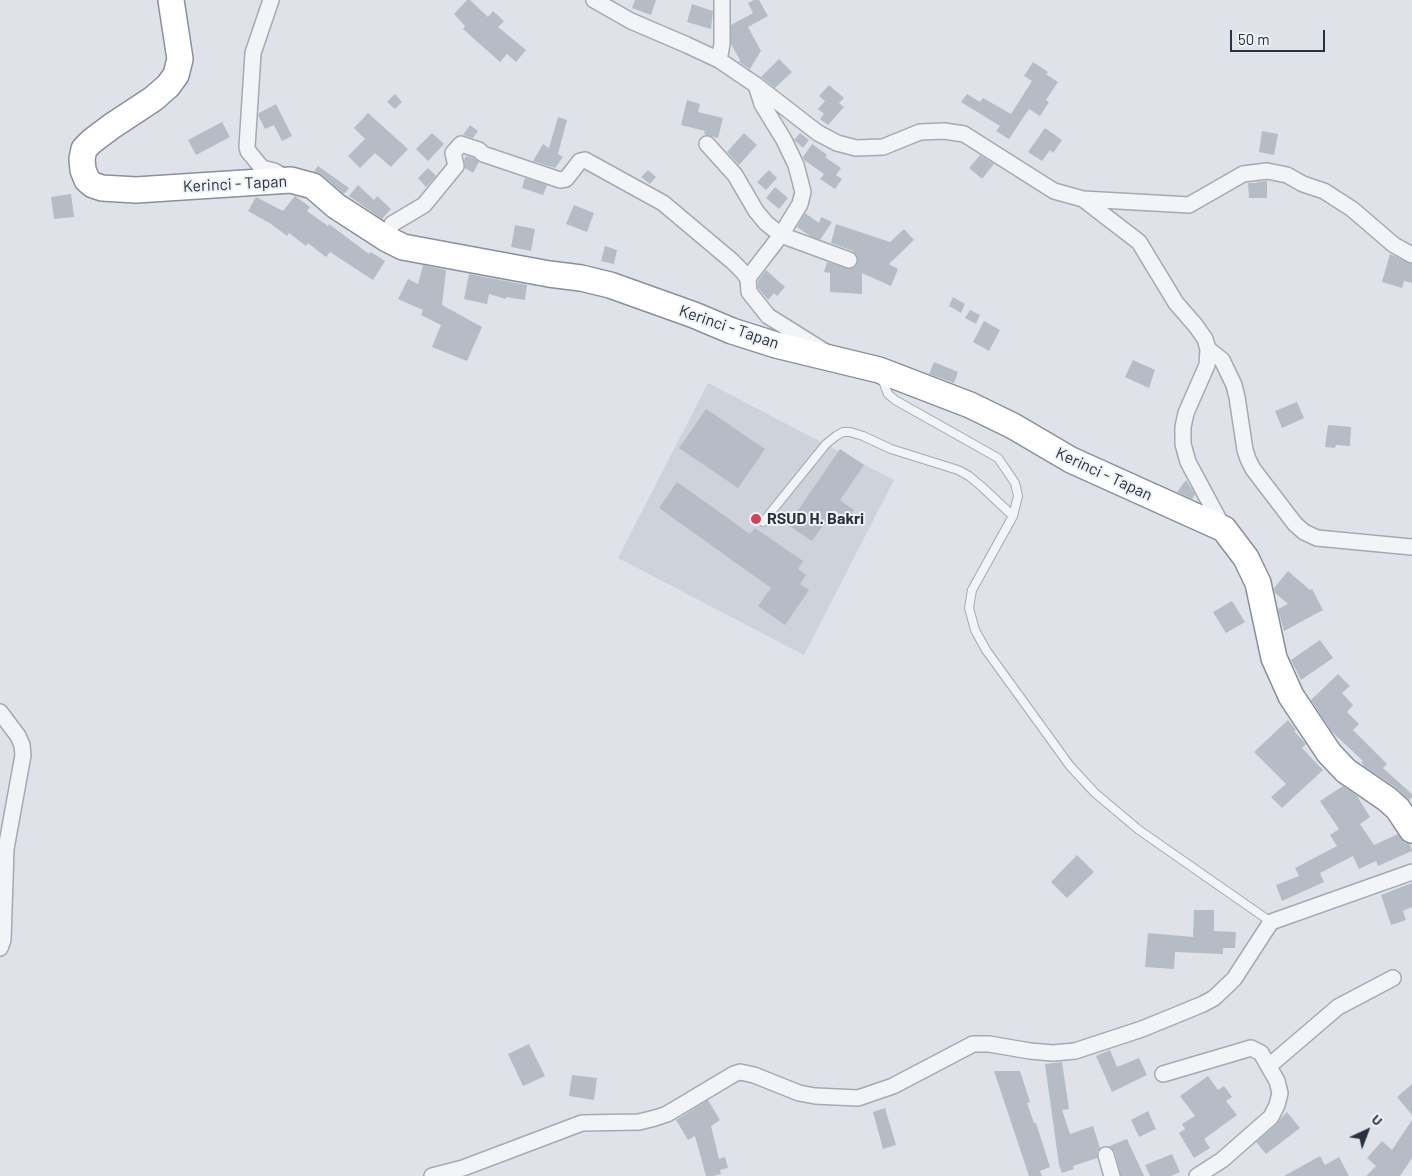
<!DOCTYPE html>
<html>
<head>
<meta charset="utf-8">
<style>
	body { margin:0 }
	#map { position:relative; width:1412px; height:1176px; overflow:hidden; background:#dfe3e9; font-family:Barlow,sans-serif }
	canvas { display:block }
	.north { position:absolute; left:1342px; top:1106px; width:50px; height:50px; -webkit-text-stroke:4px #eff2f6; paint-order:stroke; rotate:43deg; font-size:14px; font-weight:700; line-height:20px; text-align:center; color:#283140 }
	.north::after { content:''; display:block; margin:auto; width:18px; height:22px; background:#283140; clip-path:polygon(50% 0,100% 100%,50% 72%,0 100%) }
	.scale { position:absolute; left:1230px; top:30px; width:95px; height:22px; box-sizing:border-box; border:2px solid #283140; border-top:0; padding-left:6px; font-size:15px; line-height:18px; white-space:nowrap; color:#283140; -webkit-text-stroke:4px #eff2f6; paint-order:stroke }
</style>
</head>
<body>
<div id="map">
<canvas width="1412" height="1176"></canvas>
<div class="north">U</div>
<div class="scale">50 m</div>
</div>
<script>
const g = document.querySelector('canvas').getContext('2d');
g.lineJoin = 'round';
function fill(path, color) { g.fillStyle = color; g.fill(path, 'evenodd'); }
const poly = rows => new Path2D(rows.map(r => 'M' + r).join(''));
function strokePath(path, color, width, dash) { g.strokeStyle = color; g.lineWidth = width; g.lineCap = dash ? 'butt' : 'round'; g.setLineDash(dash || []); g.stroke(path); }
function label(font, color, halo, rows, align = 'center') {
  g.font = font + ' Barlow,sans-serif'; g.lineWidth = 4; g.setLineDash([]); g.textBaseline = 'middle'; g.strokeStyle = halo; g.fillStyle = color; for (const [text, x, y, turn = 0] of rows) {
    g.save(); g.translate(x, y); g.rotate((+turn || 0) * Math.PI / 180); g.textAlign = isNaN(turn) ? turn : align; if (halo) g.strokeText(text, 0, 0); g.fillText(text, 0, 0); g.restore();
  }
}
fill(poly([
	[708,383,894,480,804,655,618,558]
]), '#cdd2db');
fill(poly([
	[467,0,470,0,488,17,493,11,504,21,498,27,526,50,516,62,507,54,500,62,463,29,465,26,454,14],
	[635,0,656,0,651,15,632,8],
	[754,0,759,0,768,16,748,27,761,51,750,69,739,62,740,60,731,44,731,25,753,13,748,3],
	[692,4,713,11,711,29,687,22],
	[779,59,792,72,775,88,761,77],
	[1033,62,1048,72,1046,74,1058,82,1046,100,1049,102,1040,116,1029,109,1009,139,996,131,1000,126,961,102,967,94,980,102,983,98,1011,114,1032,81,1024,76],
	[829,85,844,98,839,103,844,107,828,125,820,119,824,114,818,109,825,101,819,96],
	[395,94,402,102,395,109,387,102],
	[687,100,700,104,698,112,723,118,718,138,704,134,705,131,681,125],
	[276,104,292,136,282,141,274,125,265,129,258,115,259,113],
	[368,113,408,149,391,167,375,153,360,168,348,156,365,139,354,128],
	[558,117,567,120,558,154,563,157,555,168,533,161,543,144,549,148],
	[222,122,230,137,196,155,188,140],
	[470,125,478,131,473,138,463,135],
	[1045,128,1062,140,1053,153,1050,150,1042,161,1028,152],
	[1262,131,1278,134,1274,155,1259,152],
	[432,133,444,144,428,161,416,149],
	[744,133,757,145,739,165,727,152],
	[800,133,809,140,803,148,794,140],
	[812,144,827,155,825,157,841,168,836,175,842,179,835,189,820,179,824,174,804,160,803,157],
	[980,155,994,164,982,179,969,168],
	[466,156,474,158,479,162,473,173,465,168,464,160],
	[318,166,349,188,344,194,322,175,314,171],
	[428,168,436,176,426,187,418,178],
	[648,170,656,177,650,184,641,177],
	[769,170,777,178,766,190,757,182],
	[525,178,547,185,543,195,522,188],
	[1267,181,1267,198,1249,198,1248,183,1257,183,1257,182],
	[358,185,374,200,377,196,391,209,382,219,349,196],
	[775,187,788,198,779,209,766,198],
	[71,194,74,217,54,219,51,197],
	[295,196,310,207,307,211,328,226,329,224,369,254,371,252,385,261,373,280,330,252,326,257,308,243,306,246,289,233,287,236,271,224,248,211,256,197,283,211],
	[574,205,594,213,587,232,566,224],
	[805,213,819,223,821,217,832,222,820,240,810,236,797,227],
	[836,224,890,242,904,229,914,240,889,264,898,269,891,286,862,273,862,294,830,292,830,273,824,272,827,262,850,269,855,267,858,259,853,251,831,243],
	[515,225,535,229,531,251,511,247],
	[605,246,617,250,614,264,601,261],
	[1390,254,1412,264,1412,283,1404,281,1402,288,1382,282],
	[423,265,446,270,442,305,482,327,467,361,432,347,441,325,421,315,423,310,398,299,408,279,418,284],
	[766,270,785,287,777,296,774,293,768,300,758,288,758,281],
	[469,274,527,285,525,300,506,297,506,299,489,294,487,304,464,299],
	[953,297,965,304,961,313,949,306],
	[970,310,980,315,976,324,965,318],
	[984,321,1000,330,989,351,973,342],
	[1133,360,1155,370,1149,388,1125,377],
	[934,362,958,372,954,383,929,374],
	[1297,402,1304,418,1282,428,1275,411],
	[706,409,765,449,738,488,679,448],
	[1328,425,1351,427,1350,446,1336,445,1335,448,1325,447],
	[840,449,864,465,840,500,854,510,848,519,834,510,812,541,788,525],
	[1186,480,1195,494,1192,499,1177,492],
	[677,482,750,534,755,528,803,561,798,569,806,575,800,584,809,590,785,625,758,606,771,588,659,508],
	[1288,571,1310,590,1312,589,1323,610,1284,631,1278,609,1288,604,1275,593,1274,588],
	[1232,601,1245,622,1226,633,1213,612],
	[1320,640,1333,658,1301,680,1291,660],
	[1338,674,1350,686,1342,693,1353,705,1347,712,1359,724,1353,730,1387,764,1383,768,1412,794,1412,797,1409,800,1395,787,1365,767,1361,762,1363,761,1332,732,1311,700],
	[1288,720,1296,730,1294,731,1306,744,1302,748,1323,770,1282,808,1271,797,1286,784,1254,752],
	[1343,786,1357,796,1370,817,1360,824,1374,845,1398,834,1405,843,1410,844,1412,851,1378,866,1376,861,1359,869,1353,856,1320,873,1324,882,1282,901,1276,885,1299,876,1295,868,1337,846,1330,835,1339,829,1320,801],
	[1077,855,1094,872,1067,898,1051,882],
	[1412,883,1412,907,1403,911,1406,920,1391,925,1381,895],
	[1194,910,1214,910,1214,931,1236,932,1235,948,1223,948,1223,954,1175,952,1174,969,1145,967,1148,933,1193,937],
	[529,1044,545,1076,523,1086,508,1054],
	[1110,1050,1117,1067,1139,1058,1147,1075,1112,1092,1096,1056],
	[1062,1062,1069,1109,1062,1110,1070,1134,1093,1126,1100,1148,1097,1152,1097,1158,1073,1166,1074,1169,1062,1173,1059,1165,1045,1064],
	[994,1071,1020,1071,1030,1102,1027,1103,1034,1123,1036,1123,1050,1167,1040,1171,1042,1176,1029,1176],
	[572,1075,597,1078,594,1100,569,1096],
	[1208,1076,1218,1090,1224,1086,1232,1097,1226,1101,1237,1115,1204,1139,1210,1148,1194,1158,1179,1133,1185,1129,1182,1124,1195,1116,1180,1096],
	[1412,1084,1412,1115,1397,1097],
	[708,1100,720,1120,711,1126,719,1159,725,1157,728,1168,720,1170,721,1174,713,1176,706,1176,695,1136,688,1140,676,1120],
	[885,1108,896,1145,883,1149,873,1112],
	[1148,1111,1156,1129,1139,1137,1131,1120],
	[1287,1112,1300,1128,1266,1154,1256,1142,1277,1124,1282,1117],
	[1412,1120,1412,1158,1400,1176,1366,1176,1376,1166,1367,1158,1382,1141,1392,1150],
	[1127,1139,1144,1176,1121,1176,1115,1152,1109,1146],
	[1172,1154,1180,1172,1171,1176,1150,1176,1145,1165],
	[1320,1156,1325,1165,1339,1157,1349,1176,1284,1176]
]), '#b6bcc6');
const service = poly([
	[881,376,888,394,895,400,998,458,1015,483,1018,496,1013,516,972,590,969,608,975,630,986,650,1070,766,1095,793,1139,830,1271,922],
	[763,522,826,444,836,436,843,432,850,432,863,436,891,449,958,470,969,476,981,486,1013,516]
]);
const minor = poly([
	[271,0,253,53,247,147,248,151,262,168,274,171,285,177],
	[594,0,631,21,687,45,719,60,756,85,818,133,837,143,856,148,883,147,920,132,944,131,964,134,1054,191,1083,199,1189,205,1243,174,1267,171,1287,175,1303,184,1324,191,1352,209,1394,245,1412,255],
	[719,60,722,44,722,0],
	[756,85,762,104,784,140,796,165,803,192,800,204,781,235,751,274,748,279,749,292,768,316,824,351],
	[707,144,735,175,756,211,766,223,781,235,849,260],
	[1083,199,1139,242,1176,303,1196,326,1205,339,1208,349,1207,365,1186,413,1183,427,1183,444,1188,462,1224,529],
	[387,239,392,224,424,205,456,166,453,153,461,144,479,150,483,154,560,180,566,179,580,161,585,160,663,203,732,261,744,273,748,279],
	[1208,349,1222,360,1234,385,1237,397,1245,450,1248,459,1253,469,1295,524,1304,532,1317,538,1412,547],
	[0,712,18,736,22,745,23,755,6,849,3,940,0,948],
	[1269,1066,1338,1007,1393,978],
	[1163,1074,1251,1048,1261,1053,1277,1081,1280,1093,1277,1105,1271,1117,1222,1160,1197,1176],
	[1106,1155,1112,1176],
	[432,1176,463,1168,582,1123,639,1122,655,1118,667,1114,734,1074,740,1072,754,1075,799,1093,815,1096,858,1098,893,1086,973,1044,989,1044,1030,1051,1053,1053,1075,1051,1142,1029,1203,1004,1214,998,1234,979,1271,922,1412,872]
]);
const trunk = poly([
	[171,0,180,59,176,75,168,86,153,99,112,126,92,141,84,149,82,159,83,170,87,180,93,185,102,188,136,190,291,180,313,186,336,206,387,239,403,247,549,274,581,278,610,285,694,315,732,331,776,345,879,370,970,405,1013,426,1071,460,1224,529,1246,558,1258,583,1274,658,1291,696,1329,753,1346,771,1387,799,1398,809,1412,830]
]);
strokePath(service, '#a4aab3', 10);
strokePath(minor, '#a4aab3', 18);
strokePath(trunk, '#8690a0', 28);
strokePath(service, '#f2f4f7', 8);
strokePath(minor, '#f2f4f7', 15);
strokePath(trunk, '#fff', 25);
for (const [x, y, r, color] of [
	[756,519,6,"#d14156"]
]) { const dot = new Path2D(); dot.arc(x, y, r, 0, 2 * Math.PI); g.fillStyle = color; g.fill(dot); strokePath(dot, '#eff2f6', 2); }
label('16px', '#283140', '#eff2f6', [
	["Kerinci - Tapan",235,184,-3],
	["Kerinci - Tapan",729,327,19],
	["Kerinci - Tapan",1104,474,25]
]);
label('bold 16px', '#283140', '#eff2f6', [
	["RSUD H. Bakri",767,519]
], 'left');
</script>
</body>
</html>
